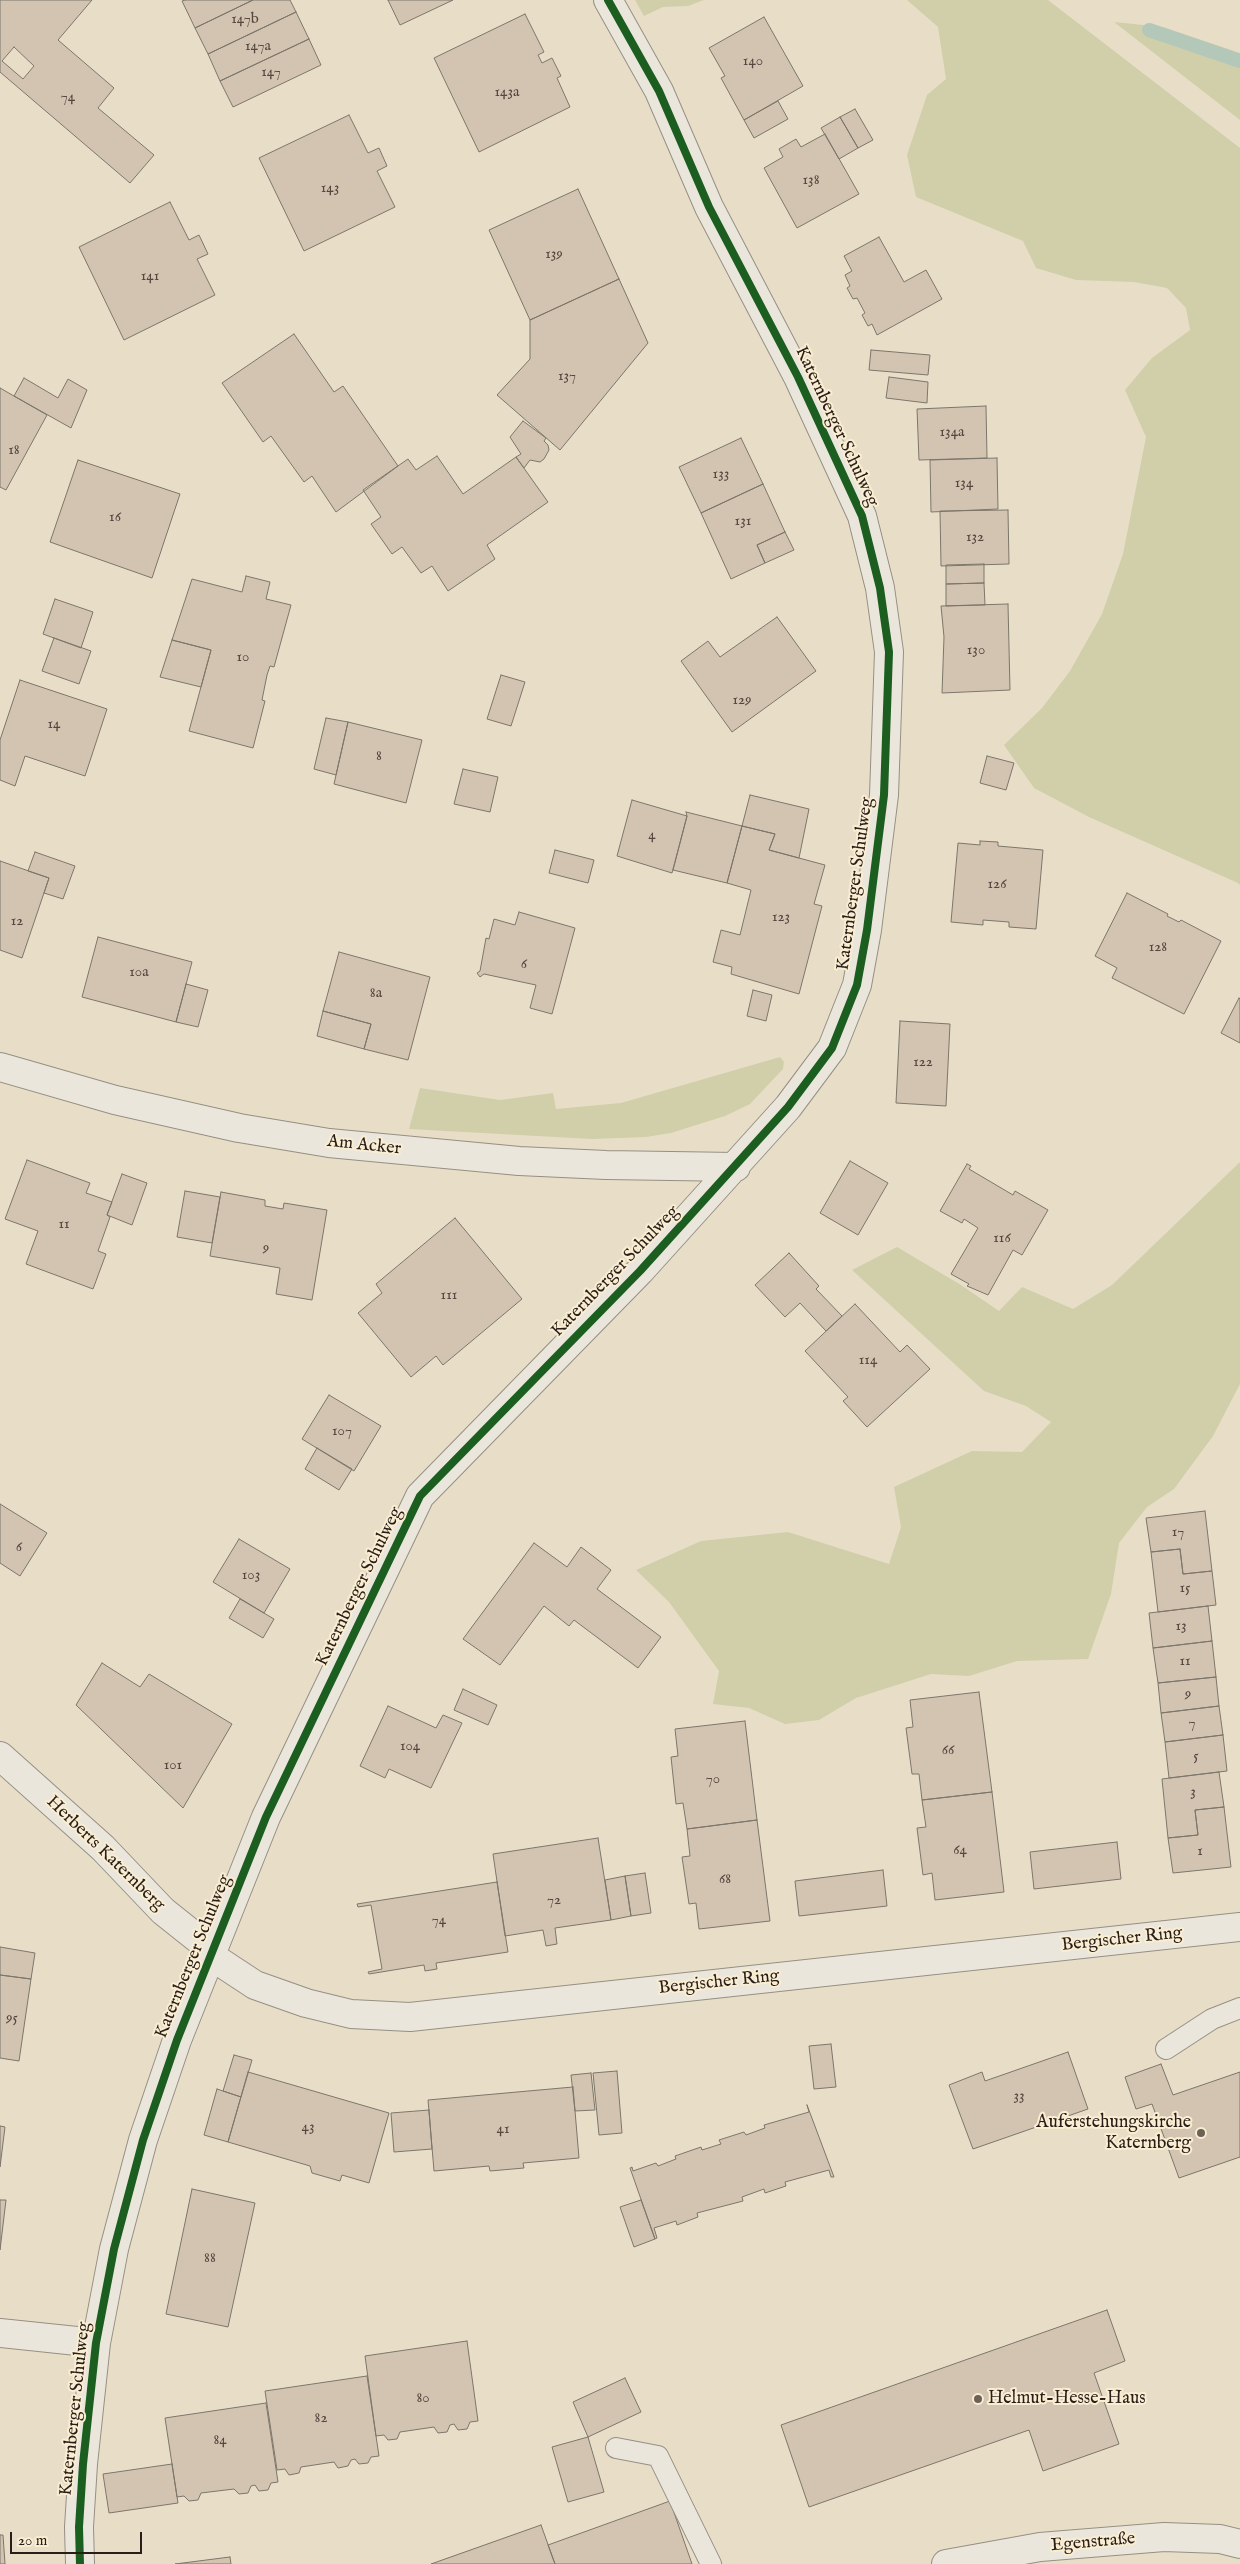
<!DOCTYPE html>
<html>
<head>
<meta charset="utf-8">
<style>
	body { margin:0 }
	#map { position:relative; width:1240px; height:2564px; overflow:hidden; background:#e8dec8; font-family:"IM FELL English",serif }
	canvas { display:block }
	.scale { position:absolute; left:10px; top:2532px; width:132px; height:22px; box-sizing:border-box; border:2px solid #291d19; border-top:0; padding-left:6px; font-size:15px; line-height:18px; white-space:nowrap; color:#291d19; -webkit-text-stroke:4px #f9edd2; paint-order:stroke }
</style>
</head>
<body>
<div id="map">
<canvas width="1240" height="2564"></canvas>
<div class="scale">20 m</div>
</div>
<script>
const g = document.querySelector('canvas').getContext('2d');
g.lineJoin = 'round';
function fill(path, color) { g.fillStyle = color; g.fill(path, 'evenodd'); }
const poly = rows => new Path2D(rows.map(r => 'M' + r).join(''));
function strokePath(path, color, width, dash) { g.strokeStyle = color; g.lineWidth = width; g.lineCap = dash ? 'butt' : 'round'; g.setLineDash(dash || []); g.stroke(path); }
function label(font, color, halo, rows, align = 'center') {
  g.font = font + ' "IM FELL English",serif'; g.lineWidth = 4; g.setLineDash([]); g.textBaseline = 'middle'; g.strokeStyle = halo; g.fillStyle = color; for (const [text, x, y, turn = 0] of rows) {
    g.save(); g.translate(x, y); g.rotate((+turn || 0) * Math.PI / 180); g.textAlign = isNaN(turn) ? turn : align; if (halo) g.strokeText(text, 0, 0); g.fillText(text, 0, 0); g.restore();
  }
}
fill(poly([
	[635,0,704,0,688,6,663,7,644,16],
	[907,0,1048,0,1240,148,1240,885,1238,883,1089,817,1034,788,1004,745,1042,708,1070,671,1102,614,1123,554,1146,437,1125,390,1152,358,1190,330,1186,308,1167,288,1134,282,1076,280,1036,268,1023,241,916,197,907,155,927,95,946,79,938,27],
	[1114,22,1163,27,1240,53,1240,120],
	[780,1057,784,1062,783,1069,750,1104,725,1116,671,1133,646,1137,592,1139,409,1129,420,1088,500,1100,553,1093,556,1109,621,1103],
	[1240,1162,1240,1384,1213,1436,1174,1489,1147,1507,1119,1543,1111,1594,1088,1659,1017,1661,969,1676,931,1674,856,1698,819,1720,785,1724,749,1708,713,1704,719,1671,669,1602,636,1570,701,1541,788,1532,889,1564,901,1527,894,1487,972,1451,1022,1452,1051,1422,1026,1406,984,1391,852,1270,897,1247,961,1285,999,1311,1022,1287,1073,1309,1112,1285]
]), '#d0cfa9');
strokePath(poly([
	[1149,30,1240,61]
]), '#b4c8b9', 14);
const building = poly([
	[0,0,92,0,58,40,114,88,98,108,154,155,130,183,0,72,0,0],
	[14,47,34,66,23,79,2,61,14,47],
	[185,0,253,0,195,28,182,1,185,0],
	[253,0,290,0,296,12,208,54,195,28,253,0],
	[388,0,453,0,400,25,388,0],
	[296,12,309,39,220,81,208,54,296,12],
	[525,14,544,52,538,55,542,63,552,58,561,76,557,78,570,107,479,152,434,58,525,14],
	[764,17,803,86,744,120,721,78,725,76,709,48,764,17],
	[309,39,321,65,233,107,220,81,309,39],
	[778,101,788,119,754,138,744,120,778,101],
	[855,109,873,140,858,148,840,117,855,109],
	[349,115,368,153,379,148,387,166,377,171,395,207,304,251,259,158,349,115],
	[840,117,858,148,839,159,821,128,840,117],
	[825,134,859,194,797,228,764,168,783,157,779,149,796,139,801,147,825,134],
	[578,189,619,279,530,320,489,230,578,189],
	[170,202,189,240,199,235,208,254,197,259,215,295,124,340,79,247,170,202],
	[879,237,904,282,926,270,942,299,877,335,872,324,868,326,862,315,865,313,857,298,853,299,847,288,850,286,845,275,852,271,844,256,879,237],
	[619,279,648,343,560,450,497,395,530,359,530,320,619,279],
	[294,334,334,392,343,386,398,466,336,512,312,476,304,482,271,436,263,442,222,383,294,334],
	[871,350,930,355,928,375,869,370,871,350],
	[889,377,928,382,927,403,886,398,889,377],
	[24,378,58,398,68,379,87,390,71,428,14,396,24,378],
	[0,388,47,415,6,490,0,487,0,388],
	[986,406,987,458,919,460,917,409,986,406],
	[523,421,546,438,544,441,548,445,549,450,544,459,540,462,530,460,524,468,516,457,521,454,510,437,523,421],
	[741,438,763,484,701,513,679,467,741,438],
	[437,456,463,494,516,457,548,502,487,545,495,559,448,591,432,566,421,573,402,547,392,554,371,524,381,517,363,490,408,459,416,470,437,456],
	[997,458,998,509,931,512,930,460,997,458],
	[78,460,180,494,152,578,50,542,78,460],
	[763,484,785,532,757,545,765,563,731,579,701,513,763,484],
	[1008,510,1009,564,941,566,940,511,1008,510],
	[785,532,794,550,765,563,757,545,785,532],
	[984,564,984,583,946,584,946,565,984,564],
	[246,576,270,582,266,599,291,605,274,667,270,666,267,675,262,700,265,701,253,748,189,731,211,650,172,640,192,579,242,592,246,576],
	[984,583,985,605,946,606,946,584,984,583],
	[55,599,93,612,81,648,43,634,55,599],
	[1008,604,1010,690,942,693,944,637,941,606,1008,604],
	[777,617,816,671,732,732,681,661,708,641,720,657,777,617],
	[54,638,91,651,79,684,42,671,54,638],
	[172,640,211,650,201,687,160,677,172,640],
	[501,675,525,682,511,726,487,719,501,675],
	[20,680,107,709,85,776,25,756,15,786,0,780,0,740,20,680],
	[326,718,348,722,336,775,314,769,326,718],
	[348,722,422,740,406,803,334,784,348,722],
	[987,756,1014,763,1006,790,980,783,987,756],
	[463,769,498,777,490,812,454,804,463,769],
	[750,795,809,809,799,858,769,850,775,834,742,826,750,795],
	[632,800,687,816,672,873,617,856,632,800],
	[686,812,742,826,727,883,673,870,687,816,686,812],
	[742,826,775,834,769,850,825,865,814,904,822,906,799,994,731,974,732,967,713,962,721,930,740,935,751,890,727,883,742,826],
	[980,841,998,842,998,846,1043,850,1036,929,1009,927,1009,922,983,920,983,925,951,922,958,843,980,845,980,841],
	[555,850,594,860,588,883,549,873,555,850],
	[35,852,75,866,63,899,44,893,49,878,28,871,35,852],
	[0,861,49,878,22,958,0,950,0,861],
	[1127,893,1168,914,1167,916,1179,922,1181,920,1221,941,1184,1014,1112,978,1117,968,1095,956,1127,893],
	[519,912,575,928,552,1014,530,1008,536,985,484,974,480,977,477,973,480,971,486,938,489,939,494,919,515,925,519,912],
	[98,937,192,962,176,1022,82,997,98,937],
	[339,952,430,977,408,1060,364,1049,371,1024,323,1011,339,952],
	[186,984,208,990,198,1027,176,1022,186,984],
	[753,990,772,995,766,1021,747,1016,753,990],
	[1239,998,1240,999,1240,1043,1221,1033,1239,998],
	[323,1011,371,1024,364,1049,317,1036,323,1011],
	[900,1021,950,1024,946,1106,896,1103,900,1021],
	[27,1160,90,1183,86,1193,112,1202,107,1215,110,1217,98,1251,106,1254,93,1289,26,1264,38,1231,5,1219,27,1160],
	[850,1161,888,1183,858,1235,820,1213,850,1161],
	[967,1164,971,1166,969,1169,1013,1195,1015,1191,1048,1210,1022,1255,1013,1250,988,1295,967,1286,969,1284,951,1274,978,1228,964,1219,962,1223,940,1211,967,1164],
	[122,1174,147,1183,132,1225,107,1215,122,1174],
	[185,1191,220,1197,212,1243,177,1237,185,1191],
	[221,1192,265,1200,265,1206,283,1209,284,1203,327,1210,312,1300,276,1294,280,1268,210,1256,221,1192],
	[455,1218,522,1299,443,1365,436,1356,411,1377,358,1313,382,1293,376,1284,455,1218],
	[789,1253,819,1286,816,1289,842,1316,826,1331,800,1303,785,1317,755,1285,789,1253],
	[855,1304,900,1352,907,1345,930,1369,867,1427,843,1401,848,1397,805,1351,855,1304],
	[329,1395,381,1426,354,1471,302,1439,329,1395],
	[317,1448,352,1469,339,1490,305,1469,317,1448],
	[0,1504,47,1533,20,1576,0,1563,0,1504],
	[1205,1511,1212,1571,1183,1574,1180,1549,1151,1552,1146,1518,1205,1511],
	[239,1539,290,1569,264,1613,213,1582,239,1539],
	[534,1543,567,1567,581,1547,611,1570,597,1589,661,1637,638,1668,574,1620,569,1626,544,1606,500,1665,463,1639,534,1543],
	[1180,1549,1183,1574,1212,1571,1216,1605,1158,1612,1151,1552,1180,1549],
	[240,1599,274,1619,263,1638,229,1618,240,1599],
	[1208,1606,1212,1641,1153,1648,1149,1613,1208,1606],
	[1212,1641,1216,1677,1158,1683,1153,1648,1212,1641],
	[102,1663,140,1687,149,1674,232,1724,183,1808,76,1705,102,1663],
	[1216,1677,1219,1706,1161,1713,1158,1683,1216,1677],
	[463,1689,497,1705,488,1725,454,1710,463,1689],
	[979,1692,992,1792,922,1800,919,1774,912,1774,906,1728,913,1727,910,1700,979,1692],
	[388,1706,436,1728,443,1715,462,1723,431,1788,389,1769,385,1778,360,1766,388,1706],
	[1219,1706,1223,1735,1165,1742,1161,1713,1219,1706],
	[745,1721,757,1820,687,1829,683,1803,676,1804,671,1757,678,1756,675,1729,745,1721],
	[1223,1735,1227,1771,1169,1778,1165,1742,1223,1735],
	[1219,1772,1224,1807,1195,1810,1198,1835,1168,1838,1162,1779,1219,1772],
	[992,1792,1004,1892,935,1900,932,1873,923,1875,917,1828,926,1827,922,1800,992,1792],
	[1224,1807,1231,1867,1173,1873,1168,1838,1198,1835,1195,1810,1224,1807],
	[757,1820,770,1921,699,1929,696,1903,689,1904,682,1857,690,1856,687,1829,757,1820],
	[598,1838,611,1920,555,1928,557,1944,546,1946,543,1930,505,1936,493,1854,598,1838],
	[1117,1842,1121,1879,1034,1889,1030,1852,1117,1842],
	[883,1870,887,1906,799,1916,795,1881,883,1870],
	[645,1873,651,1913,631,1916,625,1876,645,1873],
	[625,1876,631,1916,611,1920,605,1880,625,1876],
	[497,1882,508,1952,436,1963,437,1969,425,1971,424,1965,369,1974,368,1972,382,1969,371,1905,358,1907,357,1904,497,1882],
	[0,1947,35,1953,31,1979,0,1975,0,1947],
	[0,1975,31,1979,19,2061,0,2058,0,1975],
	[831,2044,836,2087,814,2089,809,2046,831,2044],
	[1068,2052,1088,2109,973,2149,949,2085,982,2072,985,2081,1068,2052],
	[234,2055,252,2060,241,2097,223,2091,234,2055],
	[1161,2064,1173,2095,1240,2072,1240,2157,1179,2178,1152,2104,1136,2109,1125,2077,1161,2064],
	[617,2071,622,2133,599,2135,593,2073,617,2071],
	[248,2072,389,2113,369,2183,342,2175,340,2181,312,2173,310,2166,228,2142,248,2072],
	[591,2073,595,2110,575,2111,571,2075,591,2073],
	[573,2087,579,2158,523,2163,524,2168,490,2171,489,2166,434,2171,428,2100,573,2087],
	[217,2089,241,2097,228,2142,204,2135,217,2089],
	[807,2105,834,2177,831,2177,829,2170,785,2182,786,2186,765,2193,764,2189,742,2197,743,2201,697,2213,698,2217,677,2225,676,2221,654,2228,657,2238,655,2239,630,2168,632,2167,633,2171,656,2163,658,2166,676,2159,675,2156,701,2147,702,2150,721,2144,719,2140,744,2132,746,2135,765,2128,764,2125,809,2112,807,2105],
	[429,2110,432,2149,394,2152,391,2113,429,2110],
	[0,2126,5,2127,0,2167,0,2126],
	[192,2189,255,2203,228,2327,166,2314,192,2189],
	[0,2200,6,2200,0,2250,0,2200],
	[641,2200,655,2239,634,2247,620,2207,641,2200],
	[1107,2310,1125,2361,1094,2373,1119,2444,1043,2471,1029,2430,809,2507,781,2425,1107,2310],
	[467,2341,478,2421,470,2422,467,2429,458,2430,454,2424,450,2425,447,2432,438,2433,434,2427,400,2432,397,2439,388,2440,384,2435,376,2436,365,2356,467,2341],
	[367,2376,379,2456,371,2457,368,2463,359,2464,355,2459,351,2460,348,2466,338,2468,334,2462,301,2467,299,2473,289,2475,285,2469,277,2470,265,2391,367,2376],
	[625,2378,641,2412,588,2437,573,2402,625,2378],
	[266,2403,278,2482,271,2483,268,2490,259,2491,255,2485,251,2486,248,2493,239,2494,234,2489,201,2493,198,2500,189,2501,184,2496,177,2497,165,2418,266,2403],
	[588,2437,604,2492,568,2502,552,2447,588,2437],
	[172,2464,178,2503,109,2513,103,2474,172,2464],
	[670,2501,692,2564,555,2564,548,2545,670,2501],
	[541,2525,555,2564,431,2564,541,2525],
	[0,2535,3,2535,5,2564,0,2564,0,2535],
	[230,2557,231,2564,175,2564,230,2557]
]);
fill(building, '#d3c4b2');
strokePath(building, '#7c766a', 1);
const service = poly([
	[1166,2049,1212,2019,1240,2008],
	[616,2448,658,2456,711,2564]
]);
const minor = poly([
	[0,1067,115,1100,239,1128,329,1143,519,1161,606,1165,736,1167],
	[0,1756,103,1848,163,1911,212,1950],
	[211,1956,255,1985,306,2003,351,2014,410,2017,1240,1927],
	[0,2333,96,2343],
	[80,2564,79,2527,83,2464,96,2343,114,2249,143,2140,177,2040,266,1817,420,1496,640,1271,788,1107,832,1048,857,985,867,930,884,795,889,652,880,588,862,516,798,377,709,207,659,91,608,0],
	[946,2564,1040,2547,1164,2537,1220,2539,1240,2544]
]);
strokePath(service, '#968f83', 22);
strokePath(minor, '#968f83', 30);
strokePath(service, '#ebe6dc', 20);
strokePath(minor, '#ebe6dc', 28);
strokePath(poly([
	[80,2564,79,2527,83,2464,96,2343,114,2249,143,2140,177,2040,266,1817,420,1496,640,1271,788,1107,832,1048,857,985,867,930,884,795,889,652,880,588,862,516,798,377,709,207,659,91,608,0]
]), '#1b5e20', 8);
for (const [x, y, r, color] of [
	[1201,2133,5,"#6c6156"],
	[978,2399,5,"#6c6156"]
]) { const dot = new Path2D(); dot.arc(x, y, r, 0, 2 * Math.PI); g.fillStyle = color; g.fill(dot); strokePath(dot, '#f9edd2', 2); }
label('15px', '#54473f', null, [
	["147b",245,20],
	["147a",258,47],
	["140",753,62],
	["147",271,73],
	["143a",507,93],
	["74",68,98],
	["138",811,181],
	["143",330,189],
	["139",554,255],
	["141",150,277],
	["137",567,377],
	["134a",952,433],
	["18",14,451],
	["133",721,475],
	["134",964,484],
	["16",115,518],
	["131",743,522],
	["132",975,538],
	["130",976,651],
	["10",243,658],
	["129",742,701],
	["14",54,725],
	["8",379,757],
	["4",652,836],
	["126",997,885],
	["123",781,918],
	["12",17,922],
	["128",1158,948],
	["6",524,965],
	["10a",139,973],
	["8a",376,994],
	["122",923,1063],
	["11",64,1225],
	["116",1002,1239],
	["9",266,1249],
	["111",449,1296],
	["114",868,1361],
	["107",342,1432],
	["17",1178,1533],
	["6",19,1548],
	["103",251,1576],
	["15",1185,1589],
	["13",1181,1627],
	["11",1185,1662],
	["9",1188,1695],
	["7",1192,1724],
	["104",410,1747],
	["66",948,1751],
	["5",1196,1757],
	["101",173,1766],
	["70",713,1780],
	["3",1193,1793],
	["64",960,1851],
	["1",1200,1852],
	["68",725,1880],
	["72",554,1901],
	["74",439,1921],
	["95",12,2019],
	["33",1019,2097],
	["43",308,2128],
	["41",503,2130],
	["88",210,2259],
	["80",423,2399],
	["82",321,2419],
	["84",220,2441]
]);
label('18px', '#291d19', '#f9edd2', [
	["Katernberger Schulweg",836,427,65],
	["Katernberger Schulweg",856,884,-82],
	["Am Acker",364,1146,6],
	["Katernberger Schulweg",616,1272,-46],
	["Katernberger Schulweg",360,1587,-64],
	["Herberts Katernberg",105,1854,44],
	["Bergischer Ring",1122,1940,-6],
	["Katernberger Schulweg",194,1957,-68],
	["Bergischer Ring",719,1983,-6],
	["Katernberger Schulweg",76,2409,-84],
	["Egenstraße",1093,2543,-5]
]);
label('18px', '#291d19', '#f9edd2', [
	["Auferstehungskirche",1191,2123],
	["Katernberg",1191,2144],
	["Helmut-Hesse-Haus",988,2399,"left"]
], 'right');
</script>
</body>
</html>
